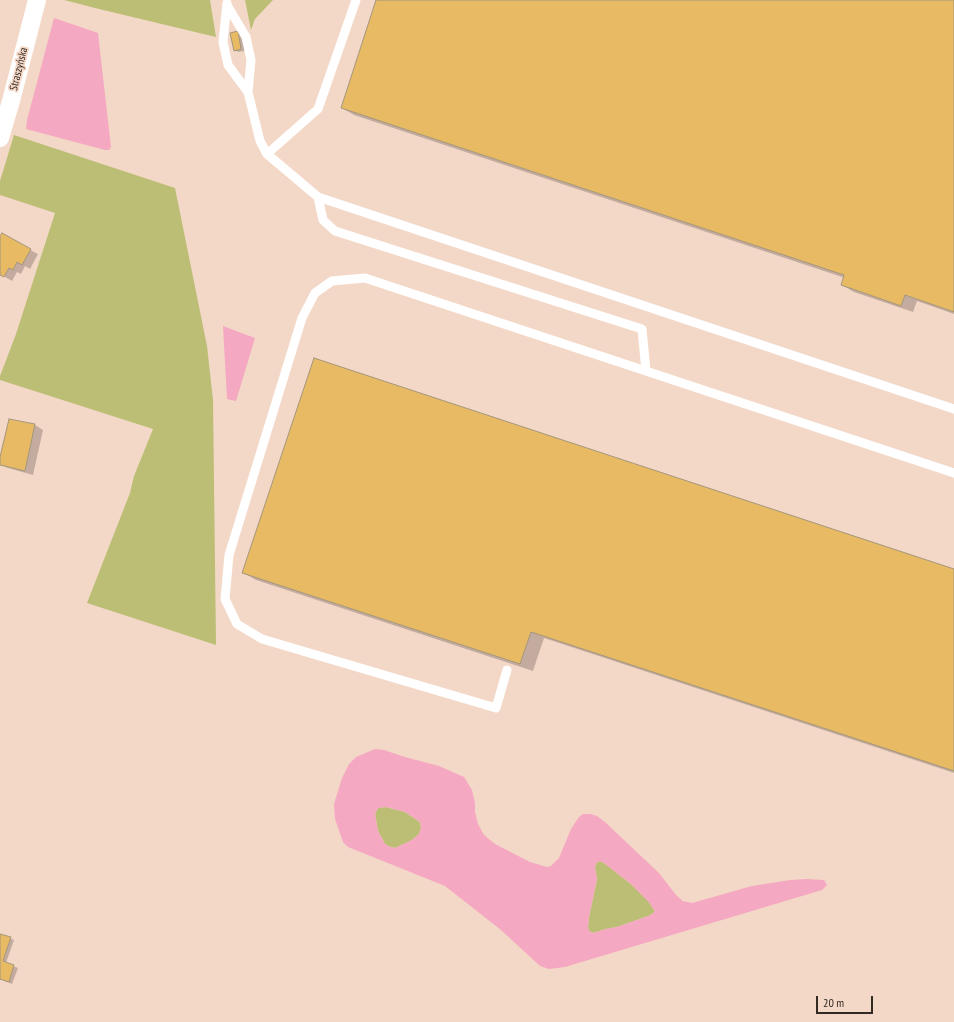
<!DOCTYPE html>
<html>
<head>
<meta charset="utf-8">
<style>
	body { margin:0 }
	#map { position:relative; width:954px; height:1022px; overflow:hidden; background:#f4d8c7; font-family:"PT Sans Narrow",sans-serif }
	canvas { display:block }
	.scale { position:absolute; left:816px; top:996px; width:57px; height:18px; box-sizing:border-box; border:2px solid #332923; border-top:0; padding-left:5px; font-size:12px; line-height:14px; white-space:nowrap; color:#332923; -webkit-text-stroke:3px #f4d8c7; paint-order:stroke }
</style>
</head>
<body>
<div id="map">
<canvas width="954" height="1022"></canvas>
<div class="scale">20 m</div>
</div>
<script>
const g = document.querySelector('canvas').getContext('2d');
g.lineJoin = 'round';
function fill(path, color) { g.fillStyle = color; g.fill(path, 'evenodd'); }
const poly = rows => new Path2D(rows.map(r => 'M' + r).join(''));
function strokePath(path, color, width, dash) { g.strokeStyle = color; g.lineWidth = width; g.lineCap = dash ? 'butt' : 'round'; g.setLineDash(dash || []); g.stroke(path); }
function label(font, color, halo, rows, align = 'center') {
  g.font = font + ' "PT Sans Narrow",sans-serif'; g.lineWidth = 3.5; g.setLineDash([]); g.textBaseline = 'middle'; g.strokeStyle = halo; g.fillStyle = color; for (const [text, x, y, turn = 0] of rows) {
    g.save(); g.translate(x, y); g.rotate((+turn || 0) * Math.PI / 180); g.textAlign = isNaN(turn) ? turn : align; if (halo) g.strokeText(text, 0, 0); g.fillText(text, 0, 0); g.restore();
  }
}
fill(poly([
	[64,0,210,0,216,37,99,9],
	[245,0,273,0,255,19,251,30],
	[14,135,175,188,207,346,213,400,216,645,87,603,130,493,134,476,153,429,0,380,0,376,16,334,55,213,0,195,0,181],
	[386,807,405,812,420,822,421,828,419,834,412,840,395,848,390,847,385,844,378,831,375,814,378,808],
	[600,861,604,863,631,884,648,901,655,911,651,915,617,927,606,929,593,933,589,931,588,927,589,917,597,879,595,868,596,863]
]), '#bbbe74');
fill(poly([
	[54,18,98,33,111,147,109,150,105,150,26,129,27,120],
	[223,326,255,338,236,401,227,399],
	[375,749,384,750,405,757,439,766,464,777,472,790,475,803,475,812,478,824,484,835,495,844,530,862,547,867,551,866,559,858,571,829,579,817,583,814,591,814,597,816,605,822,659,873,676,895,683,901,692,903,752,886,790,880,807,879,824,880,827,885,822,890,565,967,549,969,540,966,501,930,445,886,348,847,343,842,335,819,334,804,342,778,349,764,356,757],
	[386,807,405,812,420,822,421,828,419,834,412,840,395,848,390,847,385,844,378,831,375,814,378,808],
	[600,861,604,863,631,884,648,901,655,911,651,915,617,927,606,929,593,933,589,931,588,927,589,917,597,879,595,868,596,863]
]), '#f4a8c1');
fill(poly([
	[377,0,954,0,954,314,917,301,913,312,854,292,842,285,845,278,354,115,342,108],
	[238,33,241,35,245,51,238,52,235,50],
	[0,238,30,250,38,254,30,269,25,266,21,274,17,272,12,281,0,274],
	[9,420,35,425,43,430,33,475,8,468,0,464],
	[954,570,954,773,544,638,533,671,256,580,244,573],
	[0,935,14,940,6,963,18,968,12,984,0,979]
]), '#0003');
const building = poly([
	[376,0,954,0,954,312,905,295,901,306,841,285,844,275,341,108,376,0],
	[238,31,241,49,234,51,230,33,238,31],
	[2,233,31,249,22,265,17,262,13,270,9,268,4,277,0,275,0,236,2,233],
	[314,358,954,569,954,771,531,632,520,664,242,573,314,358],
	[9,419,35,424,25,471,0,465,0,457,9,419],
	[0,934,11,937,3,961,14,965,9,982,0,979,0,934]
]);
fill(building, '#e7ba63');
strokePath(building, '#a3967d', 1);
strokePath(poly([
	[227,3,223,42,228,65,248,92],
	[227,5,246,37,251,60,248,92,260,141,267,154,318,197,954,409],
	[267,154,318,109,356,0],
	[318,197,323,220,335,231,642,329,646,371],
	[507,670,496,708,262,639,237,624,225,599,229,555,302,318,315,293,332,281,365,278,954,473]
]), '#fff', 9);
strokePath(poly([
	[0,138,11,101,37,0]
]), '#fff', 18);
label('11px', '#332923', '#f4d8c7', [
	["Straszyńska",19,69,-76]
]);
</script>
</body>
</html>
